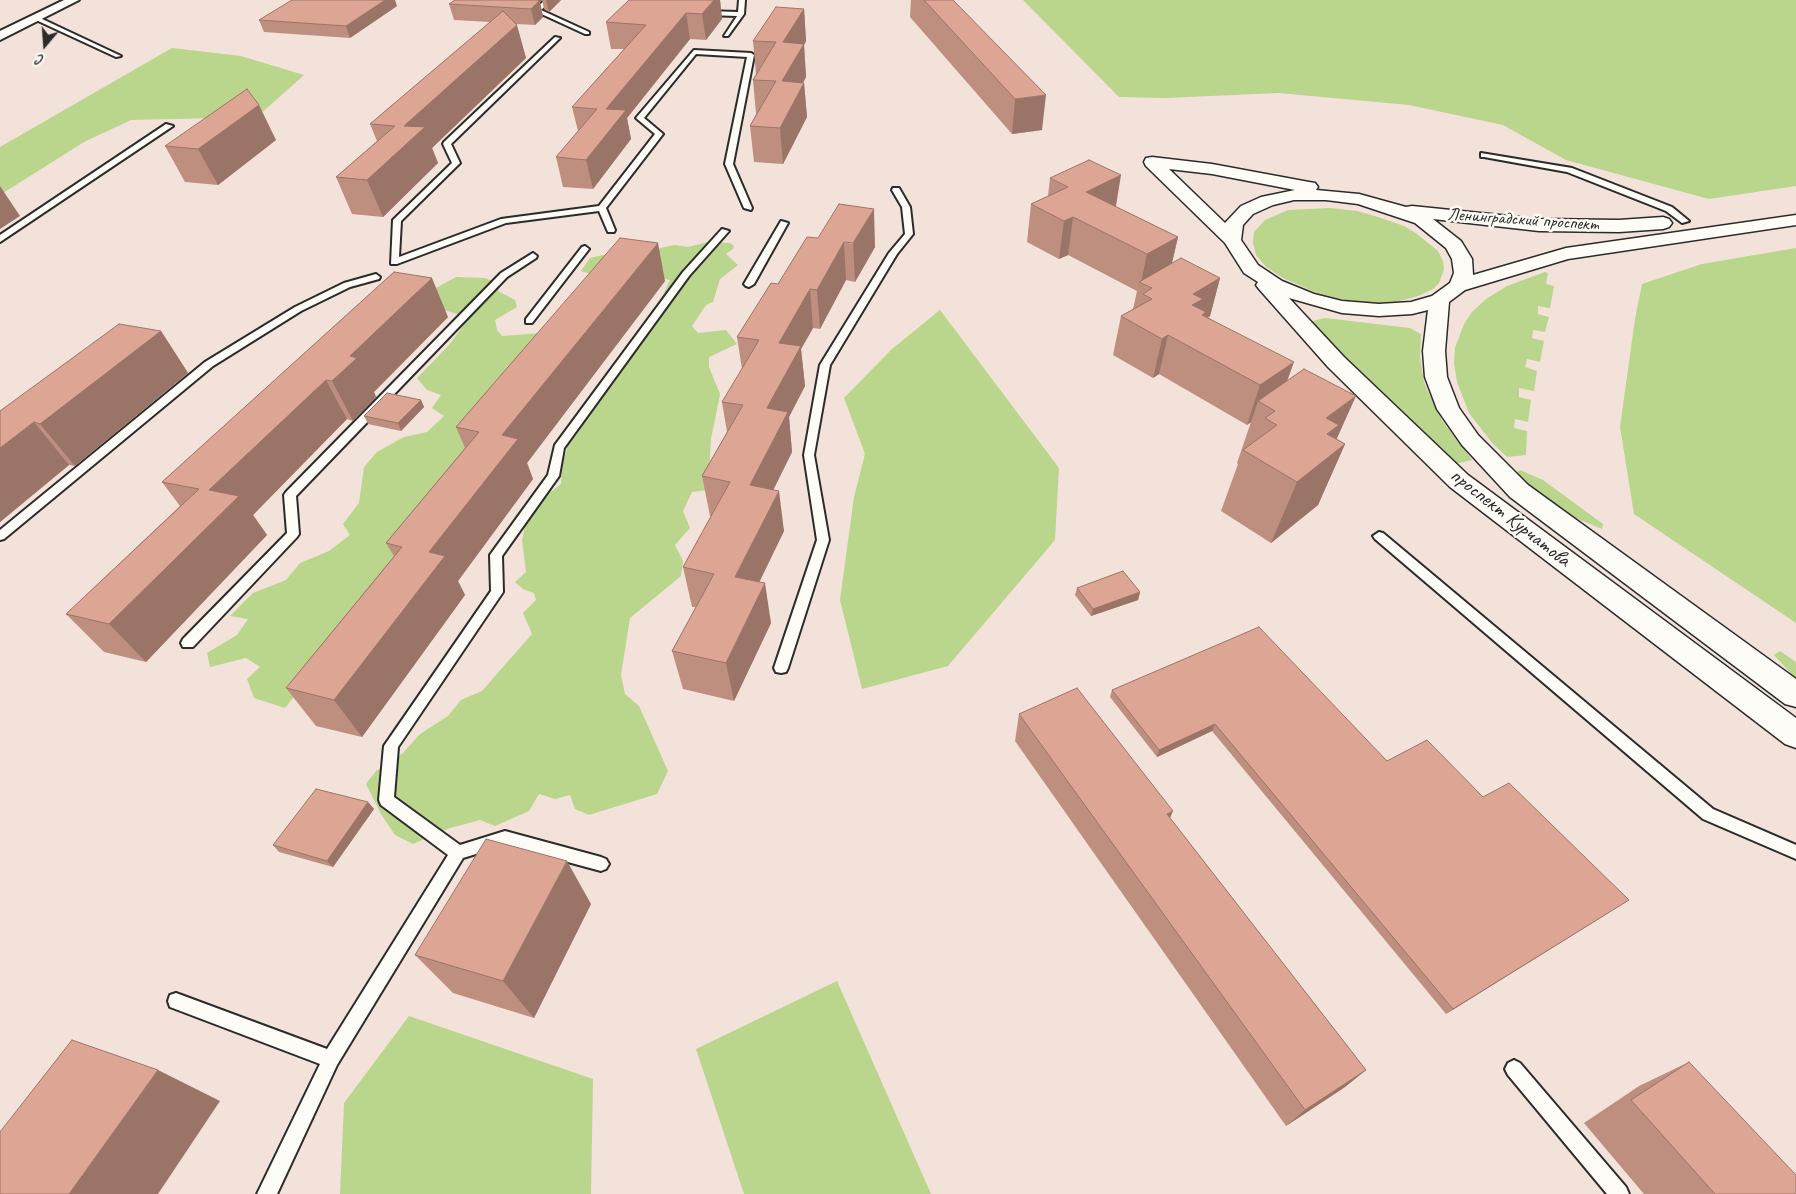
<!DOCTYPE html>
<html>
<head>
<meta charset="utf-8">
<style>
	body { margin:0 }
	#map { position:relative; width:1796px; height:1194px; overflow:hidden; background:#f3e2d9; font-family:Caveat,sans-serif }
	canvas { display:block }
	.north { position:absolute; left:20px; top:20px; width:50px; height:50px; -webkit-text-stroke:4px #fdfcf7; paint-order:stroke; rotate:198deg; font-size:14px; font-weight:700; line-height:20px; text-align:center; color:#2b2b2b }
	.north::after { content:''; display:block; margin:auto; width:18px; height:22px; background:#2b2b2b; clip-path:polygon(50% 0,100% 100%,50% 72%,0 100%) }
</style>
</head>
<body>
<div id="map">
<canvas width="1796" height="1194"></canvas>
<div class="north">С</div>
</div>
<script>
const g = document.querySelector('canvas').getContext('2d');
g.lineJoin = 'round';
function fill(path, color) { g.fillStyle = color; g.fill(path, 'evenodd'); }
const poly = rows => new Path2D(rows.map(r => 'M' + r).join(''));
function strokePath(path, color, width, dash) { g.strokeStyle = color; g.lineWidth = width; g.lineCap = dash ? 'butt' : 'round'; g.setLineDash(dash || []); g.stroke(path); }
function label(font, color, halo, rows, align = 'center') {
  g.font = font + ' Caveat,sans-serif'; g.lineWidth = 5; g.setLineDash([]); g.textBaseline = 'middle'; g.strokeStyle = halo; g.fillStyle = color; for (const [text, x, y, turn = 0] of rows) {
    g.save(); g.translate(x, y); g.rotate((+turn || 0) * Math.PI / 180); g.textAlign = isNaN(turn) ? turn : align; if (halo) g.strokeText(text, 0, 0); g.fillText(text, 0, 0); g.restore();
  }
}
fill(poly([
	[1023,0,1796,0,1796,186,1709,199,1566,160,1503,125,1409,105,1279,93,1165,98,1119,97],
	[172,48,241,56,304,75,257,117,131,120,84,142,0,195,0,147],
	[1330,208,1357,211,1378,217,1404,226,1417,234,1438,251,1443,261,1444,269,1439,283,1433,289,1418,296,1396,302,1377,303,1345,300,1317,293,1283,278,1266,267,1256,255,1253,243,1254,232,1265,220,1288,210],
	[708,242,730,243,734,246,733,249,726,254,738,265,720,279,713,302,706,305,692,326,698,333,726,330,737,344,709,357,709,367,720,394,711,439,708,490,692,492,683,511,690,528,675,545,683,561,681,576,630,618,621,675,625,694,639,706,668,771,657,794,589,815,575,809,570,795,555,799,539,794,529,811,495,826,480,820,450,828,413,844,395,835,381,814,366,784,376,771,403,753,420,734,448,716,461,700,482,691,532,634,523,613,536,600,534,593,523,589,515,582,526,572,522,540,526,522,543,498,561,484,562,466,568,445,580,430,589,413,624,369,625,348,659,303,670,280,654,276,591,274,581,271,590,258,612,253,631,258,664,247,675,245,688,247],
	[1796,248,1796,623,1634,514,1620,427,1635,319,1642,284,1702,264],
	[1545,272,1548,273,1546,284,1554,286,1550,308,1538,306,1538,314,1549,317,1545,332,1533,330,1532,338,1544,341,1540,362,1527,359,1525,367,1537,371,1534,391,1519,388,1519,397,1531,400,1528,422,1515,419,1514,428,1527,431,1526,455,1507,457,1493,444,1469,413,1457,382,1454,363,1455,348,1464,324,1472,312,1486,299,1507,286],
	[456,277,485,278,501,285,498,291,515,300,517,307,495,320,497,330,502,336,555,332,451,498,285,708,254,698,247,679,260,667,246,658,210,667,207,653,237,635,248,619,230,616,253,593,286,580,300,563,329,551,350,535,343,524,359,503,364,467,377,452,404,437,427,432,444,416,432,408,441,395,427,390,417,378,449,345,469,318,432,306,427,293],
	[940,310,1059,468,1055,540,948,666,862,689,840,600,854,497,865,454,844,398,892,349],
	[1325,318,1410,328,1421,334,1420,357,1424,382,1428,392,1442,420,1472,460,1455,464,1347,361,1313,325,1313,321],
	[1520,470,1543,480,1603,524,1602,529,1561,512,1514,474],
	[1780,651,1796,662,1796,679,1774,655],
	[837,981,931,1194,744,1194,696,1049],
	[409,1016,593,1079,591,1194,340,1194,344,1103]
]), '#bad58c');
const lane = poly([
	[545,0,552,0,541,10,589,32,589,34,585,34,535,11,535,9,545,0],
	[739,0,745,0,744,14,728,36,724,36,737,16,706,15,703,13,706,11,738,12,739,0],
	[36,18,40,18,121,56,116,57,36,20,36,18],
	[555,37,560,38,451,144,460,163,401,221,399,257,501,219,599,206,655,134,636,118,694,50,751,53,754,55,733,164,752,208,751,210,744,208,725,164,747,57,696,54,644,118,663,134,606,208,615,230,614,232,608,232,599,211,506,223,397,264,391,264,393,220,452,163,443,144,444,142,555,37],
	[166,124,173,126,0,242,0,235,166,124],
	[1481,153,1572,168,1672,207,1689,221,1682,223,1666,211,1567,172,1484,157,1481,157,1481,153],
	[893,188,899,188,910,207,913,234,897,254,830,365,814,455,829,540,788,668,786,672,781,673,776,672,774,668,817,540,804,455,820,365,889,253,905,234,902,207,892,190,893,188],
	[781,221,788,223,754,284,749,287,746,286,744,284,781,221],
	[722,229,729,231,689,276,564,448,559,476,502,556,503,592,501,595,398,747,394,797,460,845,505,831,601,857,606,859,609,864,606,869,601,871,505,845,463,858,337,1065,277,1194,257,1194,320,1064,170,1007,168,1001,170,995,176,993,327,1049,448,855,381,805,379,800,384,746,491,591,490,555,548,475,555,445,683,272,722,229],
	[585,246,589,249,532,323,526,323,526,319,582,247,585,246],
	[533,253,537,256,536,258,507,277,296,496,299,534,297,537,193,647,183,647,181,643,183,639,287,533,284,495,286,492,501,273,533,253],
	[376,274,380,277,379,279,350,287,301,311,213,366,4,539,0,540,0,530,205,362,295,307,344,283,376,274],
	[1379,532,1383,533,1713,809,1796,845,1796,859,1703,819,1375,539,1373,536,1379,532],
	[1514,1060,1520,1063,1626,1187,1629,1194,1607,1194,1508,1075,1505,1069,1508,1063,1514,1060]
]);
const street = poly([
	[64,0,79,0,0,40,0,31,64,0]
]);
const secondary = poly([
	[1152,157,1212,164,1309,182,1315,183,1318,187,1316,190,1359,194,1406,207,1412,206,1539,219,1619,220,1663,217,1669,219,1672,223,1669,227,1663,229,1619,232,1539,231,1433,219,1461,241,1472,259,1473,275,1566,248,1796,215,1796,225,1568,259,1465,290,1449,302,1445,351,1447,377,1459,408,1478,435,1528,485,1796,679,1796,707,1785,704,1510,497,1462,445,1437,409,1425,377,1423,351,1428,310,1412,314,1379,316,1342,313,1289,298,1344,357,1468,475,1796,718,1796,748,1785,744,1450,487,1328,367,1259,289,1256,285,1258,282,1244,273,1225,243,1146,166,1144,162,1146,158,1152,157],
	[1169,169,1212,174,1295,190,1261,197,1241,206,1225,223,1169,169],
	[1294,200,1326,200,1358,204,1415,223,1446,248,1452,259,1454,273,1450,283,1432,296,1411,302,1379,304,1342,301,1314,294,1282,281,1258,265,1241,240,1243,225,1253,214,1273,205,1294,200]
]);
strokePath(lane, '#2b2b2b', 4);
strokePath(street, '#2b2b2b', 4);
strokePath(secondary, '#2b2b2b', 3);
fill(lane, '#fdfcf7');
fill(street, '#fdfcf7');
fill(secondary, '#fdfcf7');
fill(poly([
	[455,0,561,0,549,12,544,9,542,0,540,2,543,17,535,25,516,24,526,58,432,148,438,163,383,217,352,214,336,177,377,141,370,124,490,22,454,20,449,4],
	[720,0,722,19,706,40,690,39,627,118,631,139,593,189,563,187,556,157,578,131,572,107,624,49,611,49,606,22],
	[911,0,953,0,1042,130,1012,134,910,17],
	[397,6,350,38,264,32,259,20],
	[804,9,806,41,804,45,806,77,803,83,804,83,807,117,783,164,754,162,750,126,756,114,753,80,756,74,753,41],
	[276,140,218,185,185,182,165,146],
	[1050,178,1116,207,1178,237,1172,263,1220,278,1210,316,1208,317,1287,381,1337,439,1345,444,1318,505,1271,543,1221,511,1238,464,1237,463,1251,422,1247,425,1159,374,1153,378,1113,355,1121,316,1133,309,1137,291,1068,255,1059,259,1027,242,1031,204,1048,196],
	[807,237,875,247,855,282,846,280,820,329,813,328,801,349,805,386,789,417,792,452,773,490,784,531,759,582,771,623,734,701,683,689,672,651,696,607,692,607,683,567,711,516,710,516,702,476,727,432,722,402,742,369,737,337,778,284],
	[394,272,448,317,374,392,376,397,353,421,347,419,253,515,267,535,146,662,104,652,66,614,180,506,162,482],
	[665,281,527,463,533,479,458,581,465,595,362,737,316,726,286,688,394,556,386,543,465,448,456,427],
	[161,331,188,373,75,466,69,465,0,522,0,411],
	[421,400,424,407,401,431,368,424,364,416],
	[1077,588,1140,592,1138,600,1091,616,1075,595],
	[1112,690,1387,761,1483,797,1629,900,1621,905,1446,1014,1212,731,1157,757,1110,697],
	[1019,714,1170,818,1366,1070,1345,1087,1286,1126,1015,741],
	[368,802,374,809,333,867,279,852,273,845],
	[591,904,534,1018,453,993,415,955],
	[1689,1062,1796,1194,1644,1194,1584,1123,1639,1086]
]), '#be8f7f');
fill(poly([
	[385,0,395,0,397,6,350,38,346,26],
	[531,0,542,0,540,2,543,17,535,25,531,9],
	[546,0,561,0,549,12],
	[714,0,720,0,722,19,706,40,702,14],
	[804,9,806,41,804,45,806,77,785,116,782,81,783,42],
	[686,13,690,39,627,118,631,139,593,189,586,160,606,109],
	[517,25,526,58,432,148,438,163,383,217,367,180,404,126],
	[804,83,807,117,783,164,780,128],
	[1046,95,1042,130,1012,134,1015,99],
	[259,105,276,140,218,185,198,149],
	[1121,175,1115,212,1086,192],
	[0,186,20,216,0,229],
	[874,209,875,247,855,282,853,243],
	[1073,217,1068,255,1059,259,1064,221],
	[1178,237,1169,275,1141,283,1147,254],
	[844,242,846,280,820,329,817,290],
	[658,243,665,281,527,463,533,479,458,581,465,595,362,737,334,700,429,552,502,435],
	[432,278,448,317,374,392,376,397,353,421,332,381,350,356],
	[1220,278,1210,316,1204,320,1193,338,1183,344,1193,294],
	[810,289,813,328,801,349,805,386,789,417,792,452,756,525,750,485,767,408,779,343],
	[161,331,188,373,75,466,40,424],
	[1168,335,1159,374,1153,378,1162,339],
	[1294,362,1280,401,1258,401,1251,422,1247,425,1260,385],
	[326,380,347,419,253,515,267,535,146,662,109,624,209,490],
	[1356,396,1329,456,1345,444,1318,505,1271,543,1297,482,1326,418],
	[421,400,424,407,401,431,398,423],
	[34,422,69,465,0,522,0,448],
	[779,491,784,531,743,616,735,577],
	[765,583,771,623,734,701,726,663],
	[1140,592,1138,600,1091,616,1093,609],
	[1215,724,1212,731,1157,757,1159,750],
	[368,802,374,809,333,867,327,861],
	[1173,811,1163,835,1167,814],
	[567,861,591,904,534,1018,503,981],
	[1629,900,1621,905,1446,1014,1453,1009],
	[158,1070,220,1101,158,1194,69,1194],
	[1366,1070,1345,1087,1286,1126,1305,1110]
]), '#9b7468');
const building = poly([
	[292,0,385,0,346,26,259,20,292,0],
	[455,0,537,0,539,1,531,9,449,4,455,0],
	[629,0,714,0,702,14,686,13,606,109,626,110,586,160,556,157,597,109,572,107,646,25,606,22,629,0],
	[924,0,953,0,1046,95,1015,99,924,0],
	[776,7,804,9,783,42,804,44,782,81,804,83,780,128,750,126,776,81,753,80,776,42,753,41,776,7],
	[503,11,517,25,404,126,425,127,367,180,336,177,395,126,370,124,503,11],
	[247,89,259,105,198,149,165,146,247,89],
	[1089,160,1121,175,1086,192,1178,237,1147,254,1073,217,1064,221,1031,204,1068,187,1050,178,1089,160],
	[839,204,874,209,853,243,844,242,817,290,810,289,779,343,801,346,767,408,788,412,750,485,779,491,735,577,765,583,726,663,672,651,714,574,683,567,730,482,702,476,743,405,722,402,759,340,737,337,771,283,778,284,807,237,818,238,839,204],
	[620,238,658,243,502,435,518,439,429,552,445,556,334,700,286,688,402,547,386,543,479,432,456,427,620,238],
	[1181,258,1220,278,1193,294,1203,299,1192,305,1206,312,1202,315,1294,362,1260,385,1168,335,1162,339,1121,316,1152,299,1143,294,1152,288,1139,282,1181,258],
	[394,272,432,278,350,356,357,358,332,381,326,380,209,490,239,496,109,624,66,614,199,489,162,482,394,272],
	[119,324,161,331,40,424,34,422,0,448,0,411,119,324],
	[1304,369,1356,396,1326,418,1339,425,1327,434,1345,444,1297,482,1243,450,1277,425,1265,418,1275,411,1258,401,1304,369],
	[387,393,421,400,398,423,364,416,387,393],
	[1123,571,1140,592,1093,609,1077,588,1123,571],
	[1259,627,1387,761,1427,740,1483,797,1509,783,1629,900,1453,1009,1215,724,1159,750,1112,690,1259,627],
	[1077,688,1173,811,1167,814,1366,1070,1305,1110,1019,714,1077,688],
	[316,789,368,802,327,861,273,845,316,789],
	[486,839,567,861,503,981,415,955,486,839],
	[72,1040,158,1070,69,1194,0,1194,0,1132,72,1040],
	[1689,1062,1796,1175,1796,1194,1715,1194,1631,1100,1689,1062]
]);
fill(building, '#dda694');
strokePath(building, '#9b7468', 1);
label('18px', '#2b2b2b', '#fdfcf7', [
	["Ленинградский проспект",1523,220,4]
]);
label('21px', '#2b2b2b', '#fdfcf7', [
	["проспект Курчатова",1510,518,38]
]);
</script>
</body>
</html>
